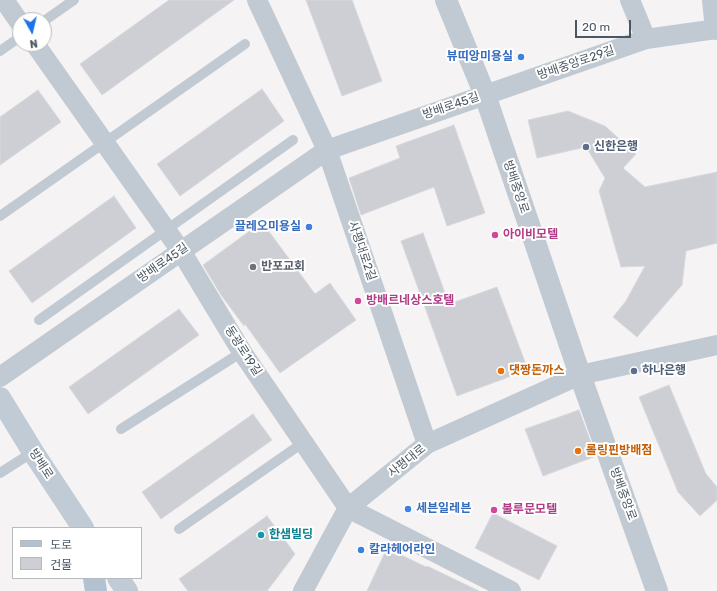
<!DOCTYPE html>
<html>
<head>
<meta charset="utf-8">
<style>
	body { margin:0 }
	#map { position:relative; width:717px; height:591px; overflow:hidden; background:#f5f3f3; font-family:Rubik,"Noto Sans KR",sans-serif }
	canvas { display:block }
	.legend { position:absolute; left:12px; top:527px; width:130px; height:52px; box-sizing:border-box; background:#fff; border:1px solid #b7bbc0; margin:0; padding:5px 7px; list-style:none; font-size:12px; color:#4a5661 }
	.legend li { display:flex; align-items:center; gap:8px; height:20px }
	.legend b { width:20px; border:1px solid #b7bbc0 }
	.north { position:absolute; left:12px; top:12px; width:40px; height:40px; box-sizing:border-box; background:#fff; border:1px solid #b7bbc0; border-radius:50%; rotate:172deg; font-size:11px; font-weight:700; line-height:16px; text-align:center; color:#4a5661 }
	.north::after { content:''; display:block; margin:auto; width:14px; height:18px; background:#1a73e8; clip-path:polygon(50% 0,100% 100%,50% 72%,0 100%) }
	.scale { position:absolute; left:575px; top:20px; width:56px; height:18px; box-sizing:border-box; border:2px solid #4a5661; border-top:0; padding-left:5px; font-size:12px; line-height:14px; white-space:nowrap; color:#4a5661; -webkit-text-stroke:3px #fff; paint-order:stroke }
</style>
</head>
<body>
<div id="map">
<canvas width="717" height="591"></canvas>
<ul class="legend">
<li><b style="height:5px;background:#b3c2d1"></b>도로</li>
<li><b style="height:11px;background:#cdcfd5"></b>건물</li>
</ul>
<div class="north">N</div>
<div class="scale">20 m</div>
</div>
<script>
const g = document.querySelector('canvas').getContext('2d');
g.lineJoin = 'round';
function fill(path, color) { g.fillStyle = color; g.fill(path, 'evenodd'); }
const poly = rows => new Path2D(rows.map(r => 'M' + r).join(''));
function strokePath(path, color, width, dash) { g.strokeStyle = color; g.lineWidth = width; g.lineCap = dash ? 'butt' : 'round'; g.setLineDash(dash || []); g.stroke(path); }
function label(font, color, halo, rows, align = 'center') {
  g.font = font + ' Rubik,"Noto Sans KR",sans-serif'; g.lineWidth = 4; g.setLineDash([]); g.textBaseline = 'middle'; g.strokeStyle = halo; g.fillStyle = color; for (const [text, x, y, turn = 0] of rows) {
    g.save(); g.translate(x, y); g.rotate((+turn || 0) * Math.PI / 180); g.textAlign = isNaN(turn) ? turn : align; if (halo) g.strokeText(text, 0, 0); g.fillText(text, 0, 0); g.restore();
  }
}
const building = poly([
	[169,0,234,0,102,95,80,64,169,0],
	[306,0,352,0,382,81,342,96,306,0],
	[262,89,284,121,180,196,157,164,262,89],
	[38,90,61,122,0,165,0,117,38,90],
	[568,111,605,126,636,154,623,168,645,187,717,172,717,243,686,251,682,285,637,337,613,317,626,301,645,266,621,267,599,191,605,178,586,147,537,158,528,120,568,111],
	[454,125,485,213,447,226,434,187,361,215,349,178,400,158,396,146,454,125],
	[114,196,136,228,32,303,9,271,114,196],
	[262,222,315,294,330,283,356,320,280,373,245,324,244,326,221,295,203,265,262,222],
	[423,233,449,304,497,287,528,370,457,396,401,241,423,233],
	[179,309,199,335,88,414,69,387,179,309],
	[669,385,706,474,717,487,717,500,700,516,678,492,639,397,669,385],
	[579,410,596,456,543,476,525,429,579,410],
	[253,414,272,440,161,519,142,492,253,414],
	[493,513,557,546,539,580,475,548,493,513],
	[267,516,295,554,267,591,188,591,179,579,267,516],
	[387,548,426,567,427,566,479,591,367,591,387,548]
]);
fill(building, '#cdcfd5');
strokePath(building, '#d7d9de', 1);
strokePath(poly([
	[44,21,74,0],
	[0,51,20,37],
	[0,216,245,44],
	[39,320,293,140],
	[121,429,242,352],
	[0,473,33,452],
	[179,529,304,442]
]), '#c1cad2', 10);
strokePath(poly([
	[4,0,20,23],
	[257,0,327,150,427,444],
	[630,0,646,39],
	[712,0,715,30],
	[35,44,181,251,242,352,348,508,511,591],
	[0,377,327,150,646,39,717,29],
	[303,591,348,508,427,444,580,375,717,345]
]), '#c1cad2', 20);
strokePath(poly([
	[446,0,485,95,580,375,657,591]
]), '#c1cad2', 22);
strokePath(poly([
	[0,398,33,452,83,528],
	[118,578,127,591]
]), '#c1cbd6', 22);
strokePath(poly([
	[94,578,96,591]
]), '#b3c2d1', 22);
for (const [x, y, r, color] of [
	[521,57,4,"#3f7fe0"],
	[586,147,4,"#5c6f8a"],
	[309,227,4,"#3f7fe0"],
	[495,235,4,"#d1479c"],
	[253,267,4,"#6b7280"],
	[358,301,4,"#d1479c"],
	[501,371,4,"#e8710a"],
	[634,371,4,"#5c6f8a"],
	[578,451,4,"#e8710a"],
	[408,509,4,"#3f7fe0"],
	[494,510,4,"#d1479c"],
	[261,535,4,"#0f9aa8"],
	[361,550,4,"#3f7fe0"]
]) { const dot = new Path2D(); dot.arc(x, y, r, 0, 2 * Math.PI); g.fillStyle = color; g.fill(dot); strokePath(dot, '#fff', 1.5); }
label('bold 12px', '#366cbe', '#fff', [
	["뷰띠앙미용실",513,57],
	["끌레오미용실",301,227],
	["세븐일레븐",416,509,"left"],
	["칼라헤어라인",369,550,"left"]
], 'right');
label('12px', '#4a5661', '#fff', [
	["방배중앙로29길",576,63,-19],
	["방배로45길",451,106,-19],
	["방배중앙로",516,187,71],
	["사평대로2길",362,251,71],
	["방배로45길",163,263,-35],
	["동광로19길",243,351,57],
	["사평대로",407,461,-39],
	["방배로",41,464,57],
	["방배중앙로",623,494,70]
]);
label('bold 12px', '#4e5e75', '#fff', [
	["신한은행",594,147],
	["하나은행",642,371]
], 'left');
label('bold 12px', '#b23c85', '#fff', [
	["아이비모텔",503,235],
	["방배르네상스호텔",366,301],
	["불루문모텔",502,510]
], 'left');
label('bold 12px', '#5b616d', '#fff', [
	["반포교회",261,267]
], 'left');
label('bold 12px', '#c56008', '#fff', [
	["댓짱돈까스",509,371],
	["롤링핀방배점",586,451]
], 'left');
label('bold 12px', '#0d838f', '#fff', [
	["한샘빌딩",269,535]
], 'left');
</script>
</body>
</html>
